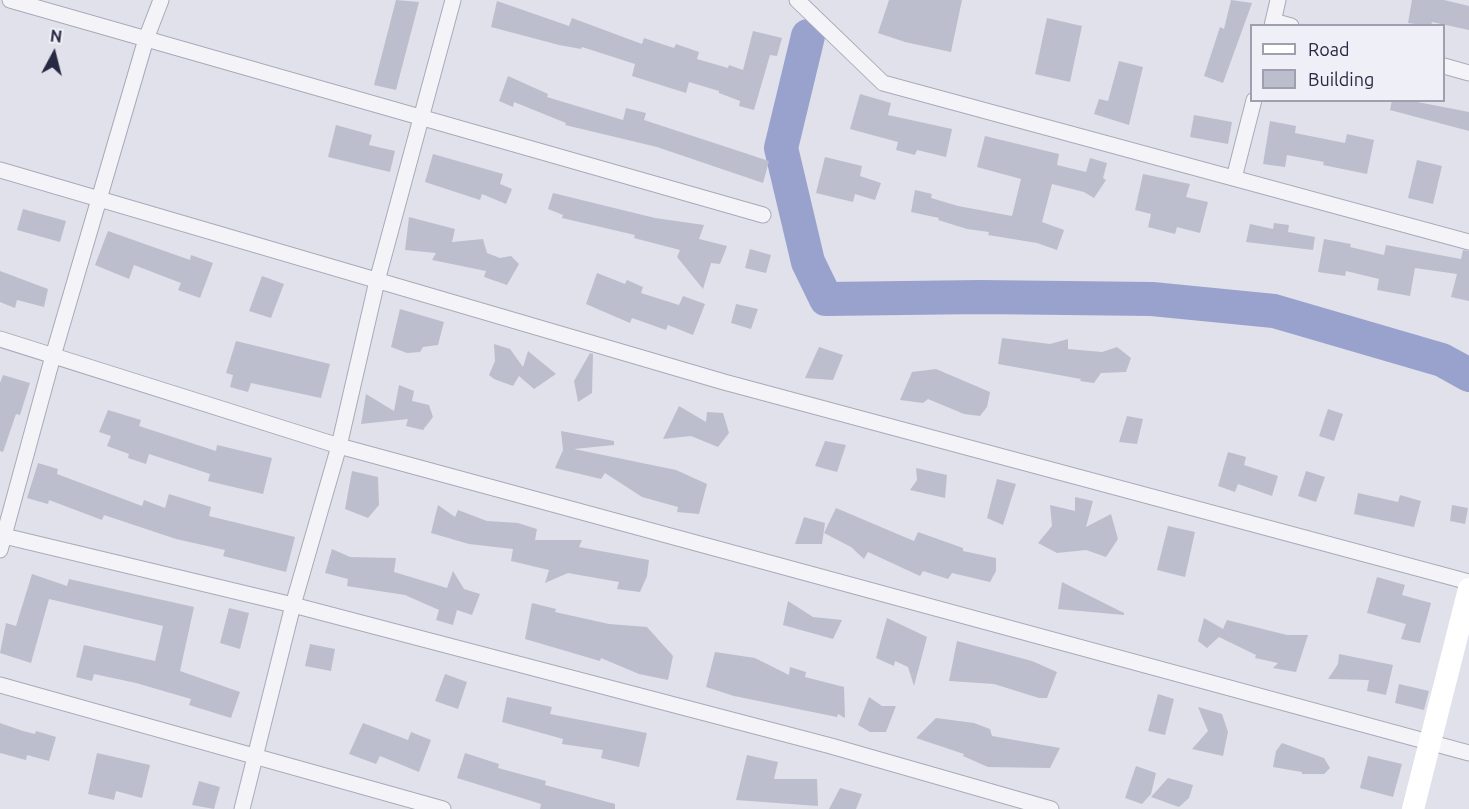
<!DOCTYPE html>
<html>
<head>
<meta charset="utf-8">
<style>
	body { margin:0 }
	#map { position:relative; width:1469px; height:809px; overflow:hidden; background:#e0e1ea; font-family:Ubuntu,sans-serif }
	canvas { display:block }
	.legend { position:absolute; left:1250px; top:24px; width:195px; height:78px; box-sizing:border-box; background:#eff0f7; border:2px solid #9fa0af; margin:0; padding:8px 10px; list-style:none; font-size:18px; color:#272942 }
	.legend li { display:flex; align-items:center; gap:12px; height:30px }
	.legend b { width:30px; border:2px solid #9fa0af }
	.north { position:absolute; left:24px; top:24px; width:60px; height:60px; -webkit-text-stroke:4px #eff0f7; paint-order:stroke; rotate:7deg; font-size:16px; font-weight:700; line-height:24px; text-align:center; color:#272942 }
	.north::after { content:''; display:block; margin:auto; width:21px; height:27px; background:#272942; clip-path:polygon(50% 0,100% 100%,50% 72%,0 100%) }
</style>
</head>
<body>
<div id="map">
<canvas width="1469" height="809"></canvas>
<ul class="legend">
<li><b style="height:8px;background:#fff"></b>Road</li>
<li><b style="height:16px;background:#bdbecd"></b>Building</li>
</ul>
<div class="north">N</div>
</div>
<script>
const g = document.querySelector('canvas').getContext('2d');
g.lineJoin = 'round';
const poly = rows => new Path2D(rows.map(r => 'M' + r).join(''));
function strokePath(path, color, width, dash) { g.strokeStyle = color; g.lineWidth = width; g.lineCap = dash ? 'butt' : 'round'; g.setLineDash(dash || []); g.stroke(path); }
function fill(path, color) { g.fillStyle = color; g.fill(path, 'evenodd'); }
strokePath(poly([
	[808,36,781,148,808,262,826,299,981,297,1152,299,1274,311,1442,360,1469,375]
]), '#99a2cc', 34);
fill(poly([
	[396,0,419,2,396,90,374,85],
	[889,0,962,0,951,52,905,42,878,33],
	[1231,0,1252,3,1223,83,1204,76,1220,27,1224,29],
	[1412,0,1444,0,1469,6,1469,30,1432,22,1431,26,1408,23],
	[497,1,569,26,572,18,642,44,644,38,674,48,676,44,699,52,697,59,728,68,729,65,743,70,753,31,782,38,777,56,770,55,754,110,739,106,740,101,719,93,719,91,689,82,686,93,632,76,635,64,582,47,581,49,559,45,491,27],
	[1047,18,1082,26,1070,82,1035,74],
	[1119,61,1143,67,1129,125,1094,114,1099,99,1108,101],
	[508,76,548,94,547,97,623,120,626,108,646,113,644,120,769,161,763,183,657,147,565,125,566,123,514,102,513,107,499,101],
	[860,94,891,103,888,115,952,129,946,157,917,150,915,155,896,150,898,142,850,129],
	[1392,100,1407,100,1469,112,1469,131,1390,110],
	[1194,115,1232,122,1228,144,1190,137],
	[1270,121,1296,126,1295,133,1345,143,1347,134,1374,140,1367,174,1323,165,1324,162,1287,155,1285,167,1263,164],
	[336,125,372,135,369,145,395,151,390,172,328,157],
	[985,136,1059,154,1057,165,1086,172,1090,158,1107,163,1103,178,1106,180,1094,198,1084,192,1052,184,1042,222,1064,230,1057,250,1037,243,988,235,989,232,967,229,938,220,939,218,911,212,915,190,932,194,931,198,958,206,1012,216,1021,179,977,167],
	[433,154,503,174,500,184,512,189,506,204,482,194,480,200,425,182],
	[825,157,862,166,860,176,881,183,875,200,855,194,853,202,816,193],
	[1417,160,1442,166,1433,204,1408,198],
	[1143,174,1190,184,1186,197,1208,202,1200,233,1177,227,1175,234,1148,227,1151,214,1135,210],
	[553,193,655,218,704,225,699,239,727,246,720,264,711,263,703,289,677,257,680,250,634,238,635,235,562,218,563,215,548,209],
	[23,209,66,221,60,242,17,230],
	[409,217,455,229,452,242,483,239,487,253,500,258,511,256,519,264,507,285,484,277,486,271,432,260,436,253,405,250],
	[1274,223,1289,225,1288,232,1315,237,1313,250,1246,242,1250,224,1273,229],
	[108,231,190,260,191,255,213,263,200,298,178,290,181,283,134,265,129,279,95,265],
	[1324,239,1351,244,1350,247,1384,255,1386,245,1461,259,1463,250,1469,251,1469,301,1451,297,1457,274,1415,268,1410,296,1377,290,1379,279,1346,271,1345,276,1318,272],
	[750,249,771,255,766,273,745,268],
	[0,271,48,289,44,307,17,300,15,308,0,302],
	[597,273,625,284,627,280,643,287,641,293,679,305,683,296,705,304,693,335,668,325,666,330,632,318,630,323,586,304],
	[262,276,284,284,271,318,249,311],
	[736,304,758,309,751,329,731,323],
	[400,309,444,322,438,345,423,347,420,352,407,353,391,347],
	[1002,338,1050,344,1068,339,1068,349,1102,352,1117,347,1131,358,1126,372,1101,373,1094,383,1080,381,1081,379,998,364],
	[236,341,330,364,321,398,251,383,248,392,230,387,233,375,226,373],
	[494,344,510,349,523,367,528,351,556,374,534,389,519,376,513,386,494,379,489,375,495,361],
	[819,347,843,355,833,380,805,378],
	[590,353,593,354,592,393,578,402,574,381],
	[936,369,990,392,987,407,980,416,964,414,928,399,923,403,900,400,912,372],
	[3,375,30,383,20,415,16,414,3,452,0,451,0,383],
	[399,385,414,391,412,401,429,405,433,417,423,430,406,426,408,419,361,424,366,394,394,411],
	[679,406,706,422,707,412,723,413,729,433,718,447,691,436,663,439],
	[1328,409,1343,414,1334,441,1319,436],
	[108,410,141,420,139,426,216,451,217,445,272,458,263,494,208,481,210,474,149,454,146,464,128,458,129,454,107,446,111,436,99,432],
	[1127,416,1143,419,1137,444,1119,442],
	[561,431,614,441,614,445,574,449,676,470,707,484,699,514,677,512,678,507,642,497,605,473,601,479,555,468,563,450],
	[825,441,846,445,837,472,815,466],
	[1228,452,1246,457,1244,465,1278,476,1272,496,1238,484,1235,492,1218,486],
	[38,463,58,469,57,474,142,506,144,500,165,508,169,494,211,507,209,516,295,537,286,572,223,556,225,550,176,539,104,515,102,520,49,500,48,504,27,498],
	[916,468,947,475,945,498,910,490,917,480],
	[352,471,378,477,379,505,368,518,345,509],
	[1306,471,1325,477,1316,502,1298,496],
	[997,479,1016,484,1003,525,987,518],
	[1358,493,1398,502,1400,495,1421,501,1414,527,1354,514],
	[1075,497,1093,501,1086,527,1111,514,1118,539,1106,557,1086,550,1057,553,1038,543,1052,526,1050,505,1075,511],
	[438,505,455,517,458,510,487,521,518,523,537,529,535,540,582,540,579,547,649,560,647,576,640,592,617,589,619,582,568,573,545,583,549,570,511,561,513,549,469,544,431,533],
	[1452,505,1468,508,1465,524,1450,521],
	[836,508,914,541,918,532,963,548,963,551,996,558,996,571,990,582,952,573,948,579,923,571,920,576,868,552,864,559,851,547,824,533],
	[804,517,825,523,822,544,795,544],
	[1168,526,1195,532,1185,577,1157,570],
	[332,549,350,557,396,558,394,572,447,588,453,571,464,589,480,594,472,615,457,610,453,625,436,620,439,610,405,595,347,586,348,579,325,573],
	[32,574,67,586,69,579,194,607,180,671,240,692,231,718,189,705,191,699,136,683,94,674,92,681,76,677,84,645,155,661,163,626,49,599,31,663,0,653,6,623,16,626],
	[1377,577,1405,585,1402,595,1431,603,1420,643,1401,639,1406,624,1367,613],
	[1062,582,1124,613,1124,615,1058,609],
	[788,601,813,617,842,620,833,639,783,625],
	[532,603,556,609,555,612,609,624,647,627,673,656,668,680,639,674,601,658,600,661,525,639],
	[229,608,249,613,240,649,220,643],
	[887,618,927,637,914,686,908,667,895,661,894,666,876,658],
	[1204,618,1223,629,1227,620,1287,635,1308,635,1296,672,1273,668,1278,663,1255,658,1256,655,1219,637,1207,648,1198,641],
	[957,641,1032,661,1057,672,1047,698,1039,698,994,684,949,681],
	[310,644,335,649,331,671,305,666],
	[715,652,755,658,789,675,790,667,806,672,805,677,844,687,845,718,838,714,837,717,734,696,706,687],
	[1339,654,1393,665,1386,695,1367,691,1369,680,1328,679,1338,664],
	[445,674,467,682,458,709,435,701],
	[1399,684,1429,691,1424,710,1395,703],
	[1158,694,1174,699,1165,735,1148,731],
	[507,697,552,707,550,714,647,733,639,767,601,758,603,750,562,744,563,739,502,722],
	[869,697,882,706,896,706,886,732,870,732,858,725],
	[1198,707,1222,714,1228,732,1223,756,1192,749,1208,731],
	[936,718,974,723,990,729,992,736,1060,748,1050,768,988,767,963,756,964,754,916,738],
	[0,723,23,731,35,734,36,731,56,737,49,761,27,755,26,760,0,753],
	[363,723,408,740,411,732,431,740,419,772,380,756,376,764,349,754],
	[1282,743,1324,758,1330,768,1324,774,1302,774,1302,772,1273,767,1276,751],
	[97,753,150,765,142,798,116,791,114,800,88,794],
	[465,753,499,764,498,768,546,781,545,785,615,804,615,809,540,809,541,804,457,778],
	[747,755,778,762,774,779,817,779,818,806,736,800],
	[1368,756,1402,764,1393,797,1360,788],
	[1136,766,1156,773,1151,794,1142,804,1125,798],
	[1168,778,1193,785,1189,798,1179,807,1151,797],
	[199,781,220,787,214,809,192,805],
	[840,788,862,794,856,809,829,809]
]), '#bdbecd');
const street = poly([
	[10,0,763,215],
	[797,0,883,83,1469,242],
	[1273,21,1291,26],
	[1272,26,1278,0],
	[1444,66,1469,73],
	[0,170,724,382,1469,582],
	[1234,178,1254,100],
	[0,339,339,446,1469,753],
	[0,535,293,605,831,746,1051,809],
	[0,550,53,356,146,39,161,0],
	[0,685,443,809],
	[242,809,293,605,339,446,377,281,453,0]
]);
strokePath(street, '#a8aab8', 17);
strokePath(street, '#f3f3f8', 15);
strokePath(poly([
	[1413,809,1469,589]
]), '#fff', 22);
</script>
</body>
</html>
